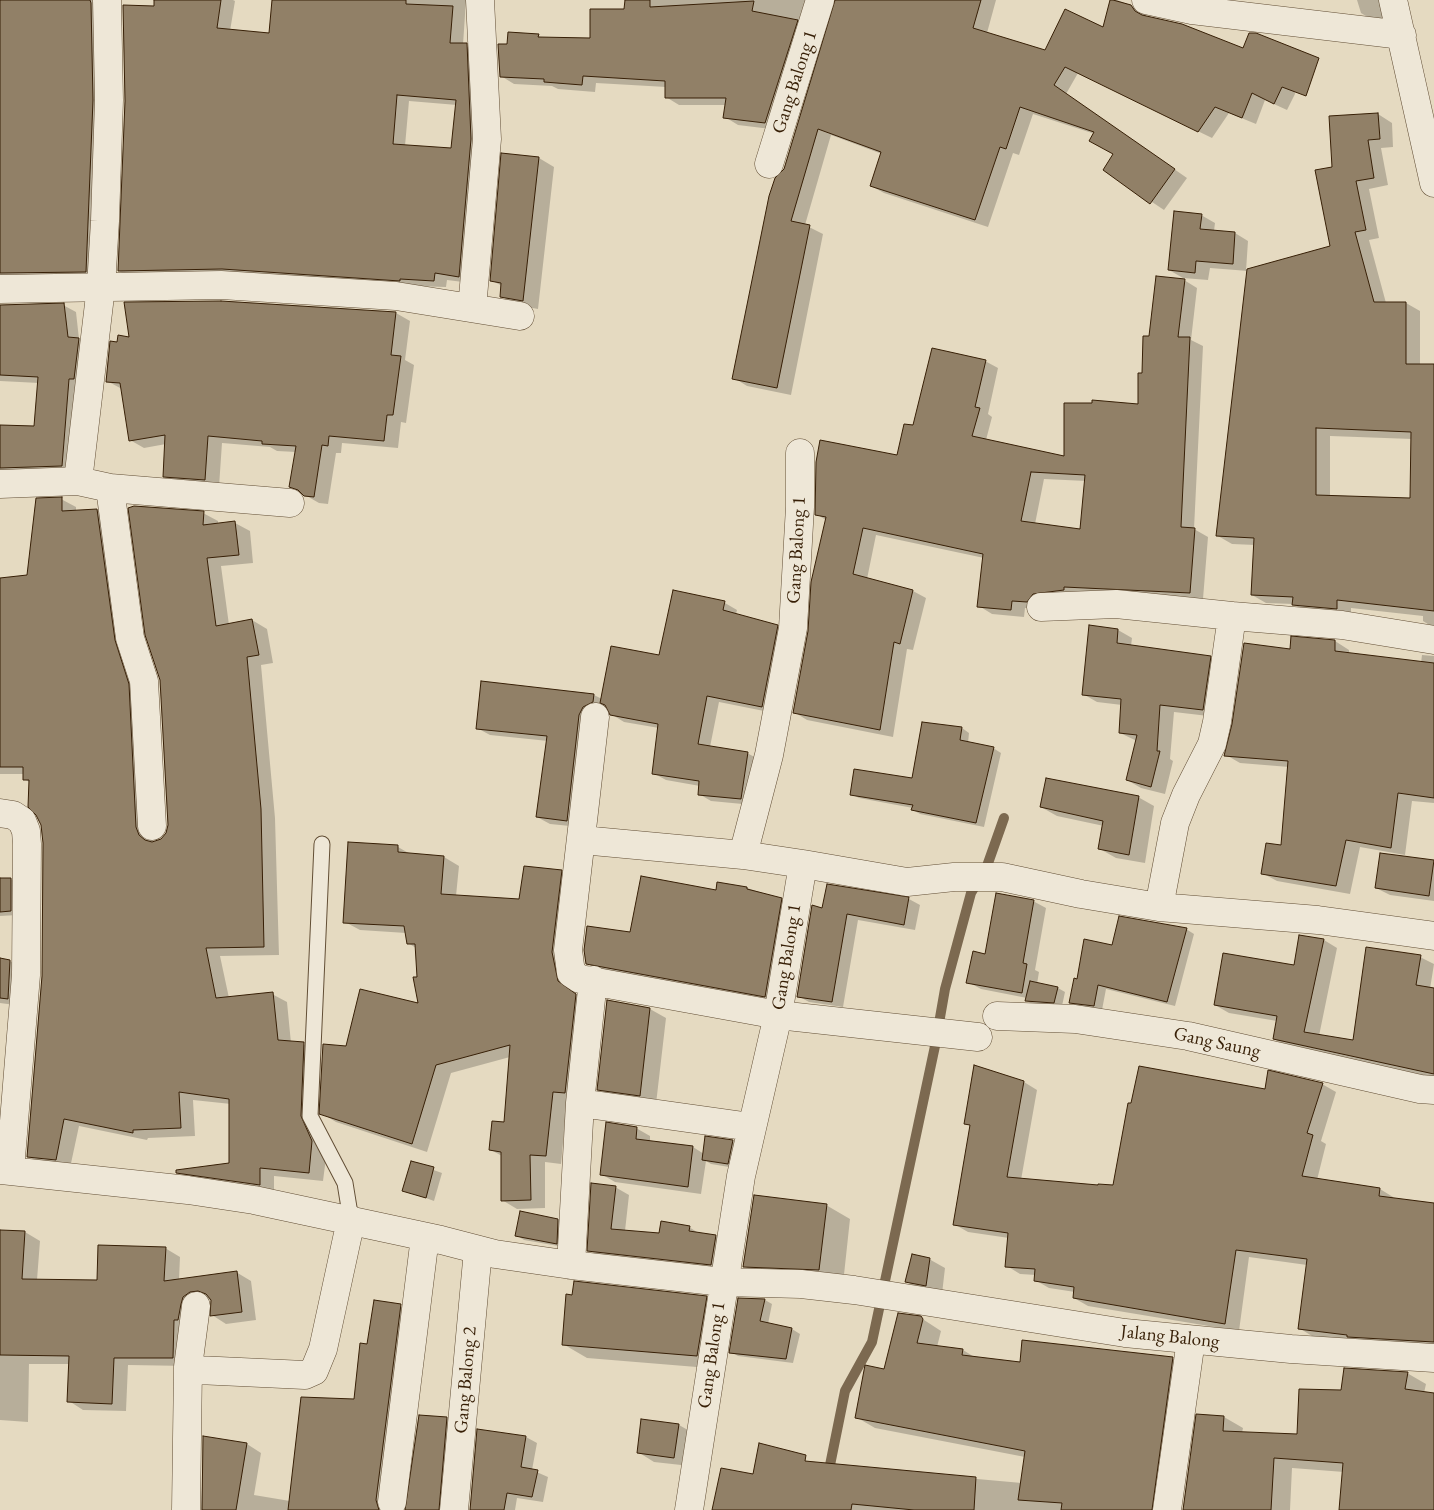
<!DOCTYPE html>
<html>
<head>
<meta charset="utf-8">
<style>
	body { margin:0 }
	canvas { display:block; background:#e5dac1 }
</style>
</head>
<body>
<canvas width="1434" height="1510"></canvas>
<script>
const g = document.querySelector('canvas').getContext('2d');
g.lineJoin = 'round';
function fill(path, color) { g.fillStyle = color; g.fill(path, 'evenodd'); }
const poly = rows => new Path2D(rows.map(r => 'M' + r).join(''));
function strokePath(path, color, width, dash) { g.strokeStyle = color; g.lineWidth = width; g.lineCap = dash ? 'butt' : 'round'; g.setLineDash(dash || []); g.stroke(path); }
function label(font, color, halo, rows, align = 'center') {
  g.font = font + ' "EB Garamond",serif'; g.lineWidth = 4; g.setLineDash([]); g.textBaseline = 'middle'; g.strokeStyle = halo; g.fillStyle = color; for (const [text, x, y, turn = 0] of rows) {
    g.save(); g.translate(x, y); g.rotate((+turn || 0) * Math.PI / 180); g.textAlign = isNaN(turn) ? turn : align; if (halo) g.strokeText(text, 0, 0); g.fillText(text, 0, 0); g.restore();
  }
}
fill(poly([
	[0,0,102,0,98,278,0,287],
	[156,0,233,0,235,1,230,31,270,34,272,0,466,0,463,45,479,52,471,283,447,280,446,287,131,278,119,271],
	[409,101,457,105,452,149,405,146],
	[626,0,820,0,779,130,738,125,725,117,726,105,679,105,666,97,666,87,596,83,595,92,558,89,552,86,514,84,501,76,508,45,538,36,543,38,591,40,625,10],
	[836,0,996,0,987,33,1045,51,1104,29,1112,0,1117,0,1130,5,1144,13,1147,17,1244,50,1292,52,1295,94,1287,110,1265,100,1256,124,1229,113,1212,138,1078,73,1066,94,1187,178,1164,210,1104,170,1115,154,1095,134,1033,114,1019,155,1013,153,988,227,884,193,871,186,882,154,831,135,805,225,823,234,791,395,747,386,734,378,785,169],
	[1357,0,1387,0,1388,20,1369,18,1361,13],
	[1378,114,1392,123,1393,147,1381,148,1388,185,1369,189,1379,238,1369,240,1386,303,1406,303,1420,311,1420,365,1434,365,1434,628,1423,621,1423,616,1351,608,1351,616,1308,613,1293,604,1266,603,1252,595,1255,545,1232,544,1218,536,1248,271,1210,268,1208,280,1183,278,1169,270,1201,215,1215,223,1214,231,1235,233,1248,241,1246,271,1331,247,1333,168],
	[1330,436,1412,439,1411,499,1330,496],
	[539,158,554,167,538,309,516,305,501,296,502,286,491,280],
	[1184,280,1197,288,1191,340,1203,346,1194,529,1208,537,1203,599,1025,608,1024,617,992,614,979,606,984,558,876,535,867,579,913,591,926,598,913,650,907,649,893,737,807,720,794,712,810,631,826,520,816,514,898,457,914,427,985,361,998,368,988,414,992,417,986,440,1065,457,1139,406,1150,337],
	[1044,479,1086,481,1081,530,1035,524],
	[221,302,396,313,410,321,405,360,414,365,406,423,401,422,398,448,342,443,341,453,336,453,328,504,319,503,291,487,296,452,277,451,270,447,222,443,219,487,178,484,164,476,166,444,144,448,130,440,122,389,107,381,118,343],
	[63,305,76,312,79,339,91,346,74,473,0,482,0,426,35,427,39,383,0,381,0,306],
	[61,499,76,507,76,511,97,510,111,519,153,843,161,840,167,834,169,825,203,513,218,521,218,524,235,523,250,531,253,563,221,566,229,625,252,620,267,629,273,663,261,665,275,818,279,955,220,956,229,998,272,994,287,1002,291,1043,303,1044,318,1052,315,1125,327,1150,323,1181,274,1176,274,1193,192,1181,178,1172,231,1164,231,1104,193,1100,195,1136,148,1138,147,1140,79,1126,70,1168,43,1165,28,1156,43,976,44,844,42,825,31,783,24,779,24,774,0,774,0,655],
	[725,603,737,610,736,614,777,626,789,633,774,713,719,702,710,747,747,753,760,760,753,805,711,801,699,794,700,786,666,780,653,773,659,728,624,722,611,714,606,705,580,827,550,824,537,817,548,741,490,735,477,728,594,695,602,699,660,656],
	[1118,630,1132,638,1131,646,1210,657,1224,666,1217,717,1174,712,1170,759,1173,761,1165,794,1141,788,1127,780,1137,741,1120,733,1122,705,1097,702,1083,694],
	[1335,641,1349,650,1349,654,1421,663,1422,655,1434,656,1434,803,1412,801,1405,855,1360,847,1350,894,1277,881,1262,873,1282,847,1289,767,1240,763,1226,755,1291,650],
	[962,728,969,733,968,743,993,748,1001,753,984,827,920,814,913,810,913,808,859,798,851,794,913,780],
	[1138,797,1154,806,1145,863,1116,858,1100,849,1104,826,1057,816,1041,807],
	[398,847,412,855,444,857,459,866,456,896,520,901,561,871,576,880,567,961,572,991,590,1004,567,1100,561,1164,545,1162,545,1208,517,1209,502,1200,502,1156,491,1150,505,1124,510,1057,451,1073,427,1152,336,1122,321,1113,347,1047,420,1005,416,948,408,943,406,933,360,930,345,922],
	[1381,854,1434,862,1434,901,1390,895,1376,888],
	[0,879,11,879,18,883,18,915,0,916],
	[828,885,909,899,920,905,915,930,858,920,843,1007,809,1002,798,996,823,909],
	[747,888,781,899,796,907,779,1004,601,972,587,963,631,933,717,891],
	[1033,901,1046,908,1035,970,1039,972,1037,984,1058,988,1065,992,1062,1006,1034,1005,1027,1001,1027,998,981,989,968,982,986,955],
	[1186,929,1194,934,1175,1006,1106,989,1102,1010,1078,1007,1070,1002,1078,980,1113,946],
	[1300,936,1324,940,1337,948,1319,1036,1354,1041,1420,957,1434,964,1430,989,1434,990,1434,1080,1288,1047,1274,1039,1277,1021,1229,1013,1215,1005,1295,967],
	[0,960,10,961,24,969,22,1006,0,1003],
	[608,1001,650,1009,666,1018,656,1104,615,1098,598,1089],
	[1024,1082,1037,1090,1021,1180,1099,1187,1114,1186,1266,1090,1322,1084,1336,1092,1321,1141,1326,1144,1317,1180,1380,1189,1393,1197,1393,1199,1434,1204,1434,1350,1312,1336,1299,1328,1307,1265,1249,1257,1239,1331,1088,1306,1074,1298,1075,1292,1049,1288,1035,1280,1036,1275,1020,1274,1007,1266,1009,1238,968,1232,954,1224,971,1126,966,1123],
	[636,1128,650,1136,650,1142,693,1147,704,1154,706,1138,733,1141,740,1146,735,1168,711,1164,706,1161,701,1194,615,1182,601,1174],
	[411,1162,442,1173,434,1201,404,1190],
	[615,1187,629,1195,625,1231,660,1234,689,1227,700,1234,716,1236,729,1244,725,1272,602,1258,589,1250],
	[826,1205,850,1219,843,1284,768,1280,744,1266],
	[558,1220,565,1224,564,1247,524,1240,516,1235],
	[0,1231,25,1232,40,1241,37,1280,98,1281,165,1248,180,1257,179,1280,236,1272,251,1281,256,1320,226,1324,212,1315,212,1300,205,1300,188,1366,128,1365,126,1411,83,1410,69,1401,70,1364,29,1364,28,1422,0,1420],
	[929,1259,945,1268,942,1294,923,1291,907,1282],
	[706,1297,730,1311,721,1369,587,1358,563,1344],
	[739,1299,765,1300,772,1304,768,1324,792,1329,800,1334,793,1363,738,1356,731,1352],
	[400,1306,415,1314,391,1510,201,1510,204,1438,247,1444,261,1453,254,1495,290,1501,355,1400,368,1345],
	[921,1318,941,1331,937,1347,963,1350,976,1358,1021,1363,1172,1358,1191,1369,1171,1510,833,1510,821,1465,1022,1483,1025,1457,875,1428,856,1417],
	[1407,1373,1426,1384,1424,1393,1434,1394,1434,1510,1340,1510,1344,1472,1292,1468,1290,1510,1299,1510,1184,1510,1224,1417,1243,1428,1242,1433,1298,1436,1342,1392],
	[447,1418,461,1427,453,1510,406,1510],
	[679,1425,695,1434,690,1466,654,1462,638,1452],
	[526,1437,537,1443,532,1470,548,1477,543,1502,517,1498,515,1510,471,1510]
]), '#0003');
strokePath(poly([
	[828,1475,845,1391,872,1342,935,1046,945,989,971,893,987,866,1004,818]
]), '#7c6950', 10);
const building = poly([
	[0,0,90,0,91,3,93,100,86,272,0,273,0,0],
	[154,0,221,0,217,28,269,33,272,0,406,0,406,4,453,6,450,43,467,43,471,139,459,277,435,273,434,281,400,279,400,281,222,269,118,271,125,101,123,5,154,6,154,0],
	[397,95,456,100,451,148,393,144,397,95],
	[625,0,650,0,650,7,754,1,752,11,798,20,765,123,723,118,726,98,665,98,665,81,583,76,582,85,544,82,544,79,500,77,498,44,507,44,508,32,539,34,538,37,590,38,590,9,624,9,625,0],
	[835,0,981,0,973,28,1045,50,1065,9,1103,27,1110,0,1113,0,1131,5,1135,11,1142,15,1182,24,1243,48,1249,33,1256,33,1319,58,1306,96,1282,87,1274,104,1252,93,1242,118,1215,107,1198,132,1065,67,1054,85,1175,169,1150,204,1103,170,1113,154,1089,141,1094,132,1020,107,1006,149,1000,147,975,220,870,186,881,152,818,129,791,221,810,225,777,388,732,379,769,196,775,178,784,169,835,0],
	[1378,113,1380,139,1368,140,1374,178,1356,181,1366,230,1355,232,1374,302,1406,302,1406,364,1434,364,1434,611,1337,600,1337,609,1292,605,1293,597,1251,595,1254,538,1216,536,1247,269,1330,246,1315,170,1332,167,1329,116,1378,113],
	[1316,428,1411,432,1410,498,1316,495,1316,428],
	[501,153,539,157,523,301,500,297,501,283,490,281,501,153],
	[1174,211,1202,214,1200,229,1235,232,1233,264,1196,261,1195,273,1168,270,1174,211],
	[1156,276,1185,279,1178,337,1190,337,1181,527,1195,528,1190,593,1064,587,1064,590,1033,594,1027,602,1012,601,1011,610,977,607,983,554,863,528,853,574,913,590,900,644,894,642,880,730,793,713,808,631,811,582,826,517,815,515,816,462,820,440,897,455,904,424,913,425,932,348,986,360,975,407,980,408,972,436,1064,456,1064,403,1092,403,1092,400,1138,404,1138,373,1142,373,1143,336,1149,336,1156,276],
	[1031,472,1085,475,1080,529,1021,521,1031,472],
	[221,301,396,312,391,355,401,356,393,415,387,415,384,441,329,436,328,446,322,445,314,497,304,496,298,490,289,487,296,446,262,444,262,441,208,436,205,480,163,477,165,435,129,441,120,383,106,382,110,341,117,342,118,335,129,337,124,302,221,301],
	[64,303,68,337,79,338,74,379,69,379,62,466,0,468,0,425,34,426,38,377,0,375,0,305,64,303],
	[62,497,62,511,97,509,115,640,129,684,136,827,139,835,145,840,152,842,161,839,166,833,168,825,160,680,145,635,128,508,134,506,204,511,203,525,235,521,239,555,207,558,216,626,252,619,259,655,247,657,261,809,264,947,206,948,216,998,273,992,278,1040,304,1042,301,1116,312,1141,309,1173,260,1168,260,1185,176,1173,176,1170,229,1163,229,1099,179,1092,181,1128,133,1130,133,1133,64,1119,56,1160,27,1157,42,976,43,843,41,825,36,815,28,807,29,780,23,780,23,767,0,767,0,578,27,575,36,498,62,497],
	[673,590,725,601,723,610,778,625,762,707,707,696,698,744,748,752,741,799,698,795,699,781,652,774,658,724,610,715,605,705,600,703,611,646,659,655,673,590],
	[1089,625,1118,629,1117,643,1211,656,1203,710,1160,705,1157,751,1160,751,1151,787,1126,780,1137,735,1119,733,1121,699,1082,695,1089,625],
	[1291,636,1335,640,1335,651,1434,663,1434,798,1398,793,1391,848,1346,840,1336,886,1261,874,1266,843,1281,845,1288,761,1224,756,1232,724,1244,643,1290,649,1291,636],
	[481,681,594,694,593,702,583,707,579,715,567,821,536,817,547,736,476,729,481,681],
	[922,722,962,727,960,740,994,747,976,823,911,810,913,805,850,795,854,769,912,778,922,722],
	[1046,778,1139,796,1129,855,1098,849,1103,821,1040,807,1046,778],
	[348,842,398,845,398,852,444,856,441,894,519,899,524,866,562,870,552,952,558,981,576,994,565,1093,553,1092,546,1156,530,1155,531,1200,501,1201,501,1152,489,1150,492,1121,504,1122,510,1045,436,1065,412,1144,319,1114,323,1044,346,1046,360,989,418,1003,413,977,417,977,415,944,407,944,404,926,343,923,348,842],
	[1380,853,1434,860,1429,896,1375,888,1380,853],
	[641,876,716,890,717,882,747,887,747,889,782,898,765,997,586,964,584,950,587,926,630,932,641,876],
	[0,878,11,878,11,911,0,912,0,878],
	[827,884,909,897,904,925,847,914,832,1002,797,997,812,905,822,908,827,884],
	[996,893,1034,900,1023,963,1027,964,1022,993,966,983,973,951,985,954,996,893],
	[1119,916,1187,928,1167,1002,1098,985,1094,1006,1069,1003,1074,978,1077,979,1084,939,1112,945,1119,916],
	[1299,935,1324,939,1304,1032,1353,1040,1366,947,1421,955,1416,985,1434,988,1434,1074,1273,1039,1277,1016,1214,1005,1223,953,1294,965,1299,935],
	[0,958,10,960,8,999,0,998,0,958],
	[1030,981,1058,987,1054,1003,1025,1001,1030,981],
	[607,1000,650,1008,640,1096,597,1090,607,1000],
	[974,1065,1024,1081,1007,1177,1098,1185,1098,1184,1113,1185,1128,1103,1131,1103,1139,1066,1265,1089,1268,1070,1323,1083,1307,1133,1313,1135,1302,1176,1380,1188,1379,1196,1434,1203,1434,1342,1347,1337,1347,1335,1298,1329,1307,1259,1236,1250,1225,1324,1073,1298,1074,1287,1034,1281,1035,1269,1005,1267,1008,1233,953,1225,970,1125,964,1124,974,1065],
	[606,1122,637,1127,636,1139,693,1146,688,1187,600,1175,606,1122],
	[705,1136,733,1140,728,1164,702,1160,705,1136],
	[411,1161,434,1167,426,1198,402,1191,411,1161],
	[591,1183,616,1186,611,1229,659,1233,661,1221,690,1226,689,1231,716,1235,711,1265,587,1251,591,1183],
	[754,1195,827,1204,819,1270,743,1267,754,1195],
	[520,1211,558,1219,557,1244,515,1236,520,1211],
	[0,1230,25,1231,22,1279,97,1280,98,1245,166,1247,164,1281,237,1271,242,1312,210,1316,211,1300,206,1294,198,1291,190,1292,183,1297,181,1304,178,1320,174,1320,173,1358,114,1358,112,1404,67,1402,69,1356,0,1355,0,1230],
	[912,1254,930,1258,926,1286,905,1282,912,1254],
	[574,1281,707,1296,697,1356,562,1345,566,1294,572,1295,574,1281],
	[738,1298,765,1299,760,1321,792,1328,786,1359,729,1353,738,1298],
	[374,1300,401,1304,376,1500,379,1510,288,1510,301,1397,354,1399,360,1343,367,1344,374,1300],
	[898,1313,921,1316,923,1319,917,1343,963,1349,962,1355,1020,1362,1022,1340,1173,1357,1152,1510,1061,1510,1062,1503,1018,1500,1025,1451,855,1418,865,1365,884,1369,898,1313],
	[1344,1368,1408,1372,1405,1389,1434,1393,1434,1510,1339,1510,1343,1463,1274,1458,1271,1510,1183,1510,1196,1414,1224,1416,1223,1431,1297,1434,1299,1389,1341,1390,1344,1368],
	[419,1415,447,1417,439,1510,405,1510,419,1415],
	[641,1419,679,1424,674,1458,637,1453,641,1419],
	[477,1429,526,1436,521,1467,538,1470,532,1497,507,1493,504,1510,470,1510,477,1429],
	[203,1436,247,1443,236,1510,202,1510,203,1436],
	[759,1443,806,1455,805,1461,976,1477,974,1510,914,1510,852,1504,851,1510,712,1510,721,1468,753,1474,759,1443]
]);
fill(building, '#918067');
strokePath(building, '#371f06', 1);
const lane = poly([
	[322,844,310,1116,345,1183,351,1220]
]);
const street = poly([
	[1146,0,1192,10,1402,35],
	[1393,0,1434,183],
	[769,164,820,0],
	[0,289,221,285,396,296,520,316],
	[472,308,487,139,480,0],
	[78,481,101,287,105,221,109,100,107,0],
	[0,484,78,481,110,488,290,503],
	[110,488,130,638,144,681,152,826],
	[1041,607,1116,604,1232,616,1217,722,1212,744,1186,795,1175,823,1159,907],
	[1232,616,1342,625,1434,640],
	[595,717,568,950,571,973,580,979,778,1015,978,1037],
	[0,813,13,815,22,821,26,831,27,844,26,975,10,1170],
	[582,840,743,855],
	[803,864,907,882,954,877,1002,877,1081,894,1159,907,1318,920,1434,936],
	[997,1016,1075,1019,1188,1036,1420,1089,1434,1090],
	[580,1103,751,1127],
	[0,1170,188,1190,254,1200,441,1240,495,1254,571,1265,723,1282,801,1284,854,1290,1125,1333,1291,1349,1434,1358],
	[571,1265,580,1103,593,980],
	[188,1367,196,1306],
	[392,1502,425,1237],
	[186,1510,188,1367,197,1370,305,1375,314,1371,323,1349,351,1220],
	[454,1510,478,1250],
	[689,1510,741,1176,778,1015,803,864,743,855,769,755,793,628,800,507,800,453],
	[1167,1510,1191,1340]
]);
strokePath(lane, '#624e35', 17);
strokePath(street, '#624e35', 29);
strokePath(lane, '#eee7d7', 15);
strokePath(street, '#eee7d7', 28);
label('19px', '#371f06', '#eee7d7', [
	["Gang Balong 1",795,82,-72],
	["Gang Balong 1",797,550,-87],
	["Gang Balong 1",787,957,-81],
	["Gang Saung",1217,1043,12],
	["Jalang Balong",1170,1337,6],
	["Gang Balong 1",712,1355,-82],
	["Gang Balong 2",466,1380,-85]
]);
</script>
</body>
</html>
